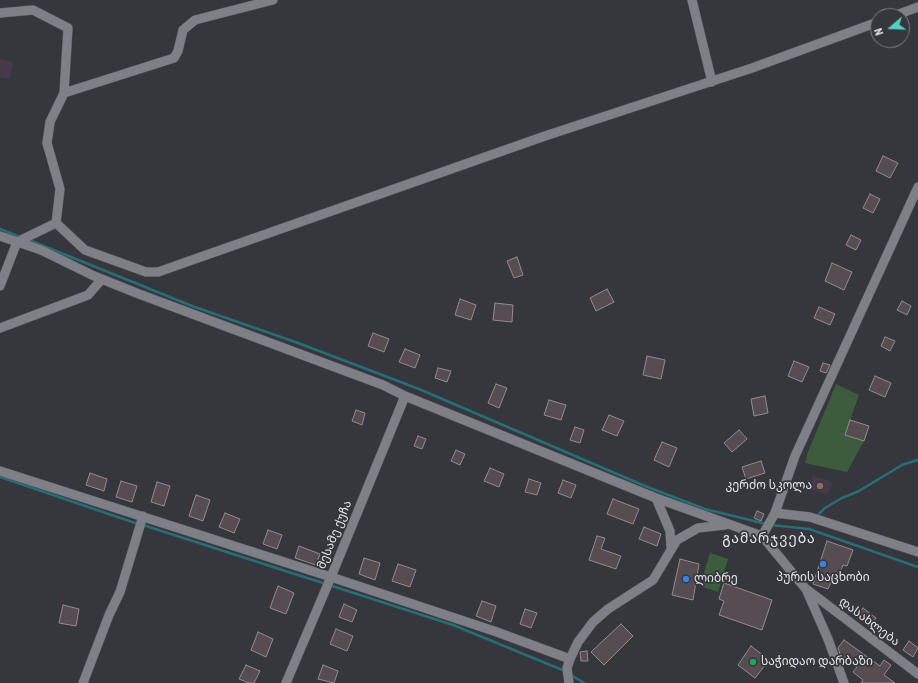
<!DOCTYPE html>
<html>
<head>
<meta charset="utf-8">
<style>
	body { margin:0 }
	#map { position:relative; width:918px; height:683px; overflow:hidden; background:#36373d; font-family:"Roboto Condensed",sans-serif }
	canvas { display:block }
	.north { position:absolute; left:870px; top:8px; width:40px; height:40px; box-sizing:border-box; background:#36373d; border:1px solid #7b7c81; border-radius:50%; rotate:251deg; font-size:11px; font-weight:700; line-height:16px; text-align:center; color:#e3e4e8 }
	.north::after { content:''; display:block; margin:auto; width:14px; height:18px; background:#56cec2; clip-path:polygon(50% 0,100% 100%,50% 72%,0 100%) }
</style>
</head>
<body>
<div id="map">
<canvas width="918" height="683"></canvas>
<div class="north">N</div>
</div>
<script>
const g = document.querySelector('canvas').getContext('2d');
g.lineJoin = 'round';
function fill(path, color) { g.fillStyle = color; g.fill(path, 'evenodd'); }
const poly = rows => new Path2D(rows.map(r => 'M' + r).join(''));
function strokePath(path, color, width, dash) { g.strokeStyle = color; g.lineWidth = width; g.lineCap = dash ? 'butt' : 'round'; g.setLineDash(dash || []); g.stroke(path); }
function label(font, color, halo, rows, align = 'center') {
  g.font = font + ' "Roboto Condensed","Noto Sans Georgian",sans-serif'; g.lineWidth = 3.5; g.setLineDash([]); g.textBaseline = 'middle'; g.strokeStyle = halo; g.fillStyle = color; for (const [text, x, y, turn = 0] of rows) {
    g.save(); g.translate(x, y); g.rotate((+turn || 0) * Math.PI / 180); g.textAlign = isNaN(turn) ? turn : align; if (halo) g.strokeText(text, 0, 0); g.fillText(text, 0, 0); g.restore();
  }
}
fill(poly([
	[0,59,13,62,10,79,0,77],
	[813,476,832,482,828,495,809,489]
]), '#463a4a');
fill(poly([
	[836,384,859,395,845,435,864,441,847,472,805,463,808,452],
	[710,553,728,559,718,592,700,586]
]), '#3c5d3d');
strokePath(poly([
	[0,229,20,237],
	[29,240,192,306,298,343,419,389,645,486,705,509,766,524],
	[0,477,138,524],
	[816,517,825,508,842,498,859,491,902,465,918,460],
	[143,525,453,625,565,671],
	[771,525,809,529,918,567],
	[571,675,584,683]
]), '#286e77', 2.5);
const building = poly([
	[883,156,898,163,890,178,876,171,883,156],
	[870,194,880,199,873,213,863,208,870,194],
	[851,235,861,240,856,250,846,245,851,235],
	[517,257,523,275,514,278,507,261,517,257],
	[832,263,852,272,844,290,825,281,832,263],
	[607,289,614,302,596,311,590,298,607,289],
	[460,299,476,305,471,320,455,315,460,299],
	[902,301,911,306,907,315,897,310,902,301],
	[495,303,513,305,512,322,493,320,495,303],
	[819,307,835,314,830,325,814,318,819,307],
	[373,333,389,339,384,352,368,346,373,333],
	[885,337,895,341,890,351,881,346,885,337],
	[405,349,420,355,415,368,399,362,405,349],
	[647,356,665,360,661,379,643,375,647,356],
	[794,361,809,367,802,382,788,376,794,361],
	[823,363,830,365,826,373,820,371,823,363],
	[438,368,451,371,447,382,435,378,438,368],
	[875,376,891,383,885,397,869,390,875,376],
	[496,384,507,388,499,408,488,403,496,384],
	[765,396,768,413,754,416,751,399,765,396],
	[549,400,566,405,561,420,544,415,549,400],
	[356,410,365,413,362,425,352,421,356,410],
	[609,415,624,421,617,436,602,430,609,415],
	[850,420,869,426,864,441,845,435,850,420],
	[575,427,584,430,580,443,570,440,575,427],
	[739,430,747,439,732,452,724,443,739,430],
	[418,436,426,439,422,449,414,446,418,436],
	[662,442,677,448,669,467,654,460,662,442],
	[456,450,465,454,460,465,451,461,456,450],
	[761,461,765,473,746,479,742,467,761,461],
	[490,468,504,474,499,487,484,481,490,468],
	[90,473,107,479,104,491,86,485,90,473],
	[529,479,541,483,537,495,525,492,529,479],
	[563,480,576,485,571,498,558,493,563,480],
	[121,481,137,486,132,502,116,497,121,481],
	[157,482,170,486,164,506,151,502,157,482],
	[196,495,210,500,203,521,189,516,196,495],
	[613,499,639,509,633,524,607,514,613,499],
	[757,511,764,514,761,521,754,518,757,511],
	[225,513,240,519,234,533,219,527,225,513],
	[644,527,661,534,657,546,639,539,644,527],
	[268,530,282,535,277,549,263,544,268,530],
	[597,536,605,538,601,549,621,556,616,569,589,560,597,536],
	[827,541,853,550,847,566,843,565,837,581,832,580,828,589,813,584,827,541],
	[299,546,320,554,316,565,295,558,299,546],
	[364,558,380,563,375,580,359,574,364,558],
	[680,559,699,564,693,600,672,595,680,559],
	[398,564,416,570,410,587,392,581,398,564],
	[724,583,772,600,762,630,719,615,724,601,719,599,724,583],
	[278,586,294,593,286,614,270,608,278,586],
	[482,601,496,606,491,622,476,616,482,601],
	[344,604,357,610,352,622,339,617,344,604],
	[63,605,79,609,76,626,59,623,63,605],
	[863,608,876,618,870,627,857,616,863,608],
	[525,609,537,613,531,628,520,624,525,609],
	[621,624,633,636,604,665,591,652,621,624],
	[336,629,353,636,347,651,330,644,336,629],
	[258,632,273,639,266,657,251,650,258,632],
	[844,640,880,666,884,660,891,665,884,675,895,683,861,683,863,680,853,672,857,667,840,654,838,648,844,640],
	[909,641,918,648,913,657,903,650,909,641],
	[751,646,769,660,755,678,738,665,751,646],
	[587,651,588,661,581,661,580,652,587,651],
	[246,665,260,671,254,683,249,683,239,679,246,665],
	[323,665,338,671,334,683,318,679,323,665]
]);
fill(building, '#554d51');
strokePath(building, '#938b8f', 1);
const minor = poly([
	[692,0,712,82],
	[0,13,33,10,68,28,64,93],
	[894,16,918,7],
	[56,223,85,250,146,272,158,272,545,136,752,68,878,22],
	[0,236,41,250,94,276,139,294,383,385,405,396,656,498,762,536,805,588,918,674],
	[0,286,17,242,56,223,60,189,47,143,50,122,64,93,174,58,178,51,183,30,195,20,273,0],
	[0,328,88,295,102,279],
	[0,471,331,577,494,631,570,659],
	[656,498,670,531,671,548],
	[775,513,810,517,918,552],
	[762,536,775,513,795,456,918,187],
	[806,589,828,639,844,683],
	[83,683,109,615,120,592,143,516],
	[286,683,331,577,405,396],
	[569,683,567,668,570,659,578,642,593,622,608,609,653,580,677,540,698,528,725,525]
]);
strokePath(minor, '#55555b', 10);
strokePath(minor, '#7f8087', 9);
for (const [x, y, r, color] of [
	[820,486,4,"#8d6e63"],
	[823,564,4,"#3f7fe0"],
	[686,579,4,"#3f7fe0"],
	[753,662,4,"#2e9e5b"]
]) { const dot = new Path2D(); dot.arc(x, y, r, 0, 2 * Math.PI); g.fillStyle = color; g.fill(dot); strokePath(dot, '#36373d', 1.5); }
label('12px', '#e3e4e8', '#36373d', [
	["კერძო სკოლა",812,486,"right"],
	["პურის საცხობი",823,578,"center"],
	["ლიბრე",694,579],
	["საჭიდაო დარბაზი",761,662]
], 'left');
label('12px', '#e3e4e8', '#36373d', [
	["მესამე ქუჩა",335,535,-68],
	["დასახლება",869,622,37]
]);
g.letterSpacing = '1px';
label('14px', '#e2e3eb', '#36373d', [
	["გამარჯვება",769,539]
]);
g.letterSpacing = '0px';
</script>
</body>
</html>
